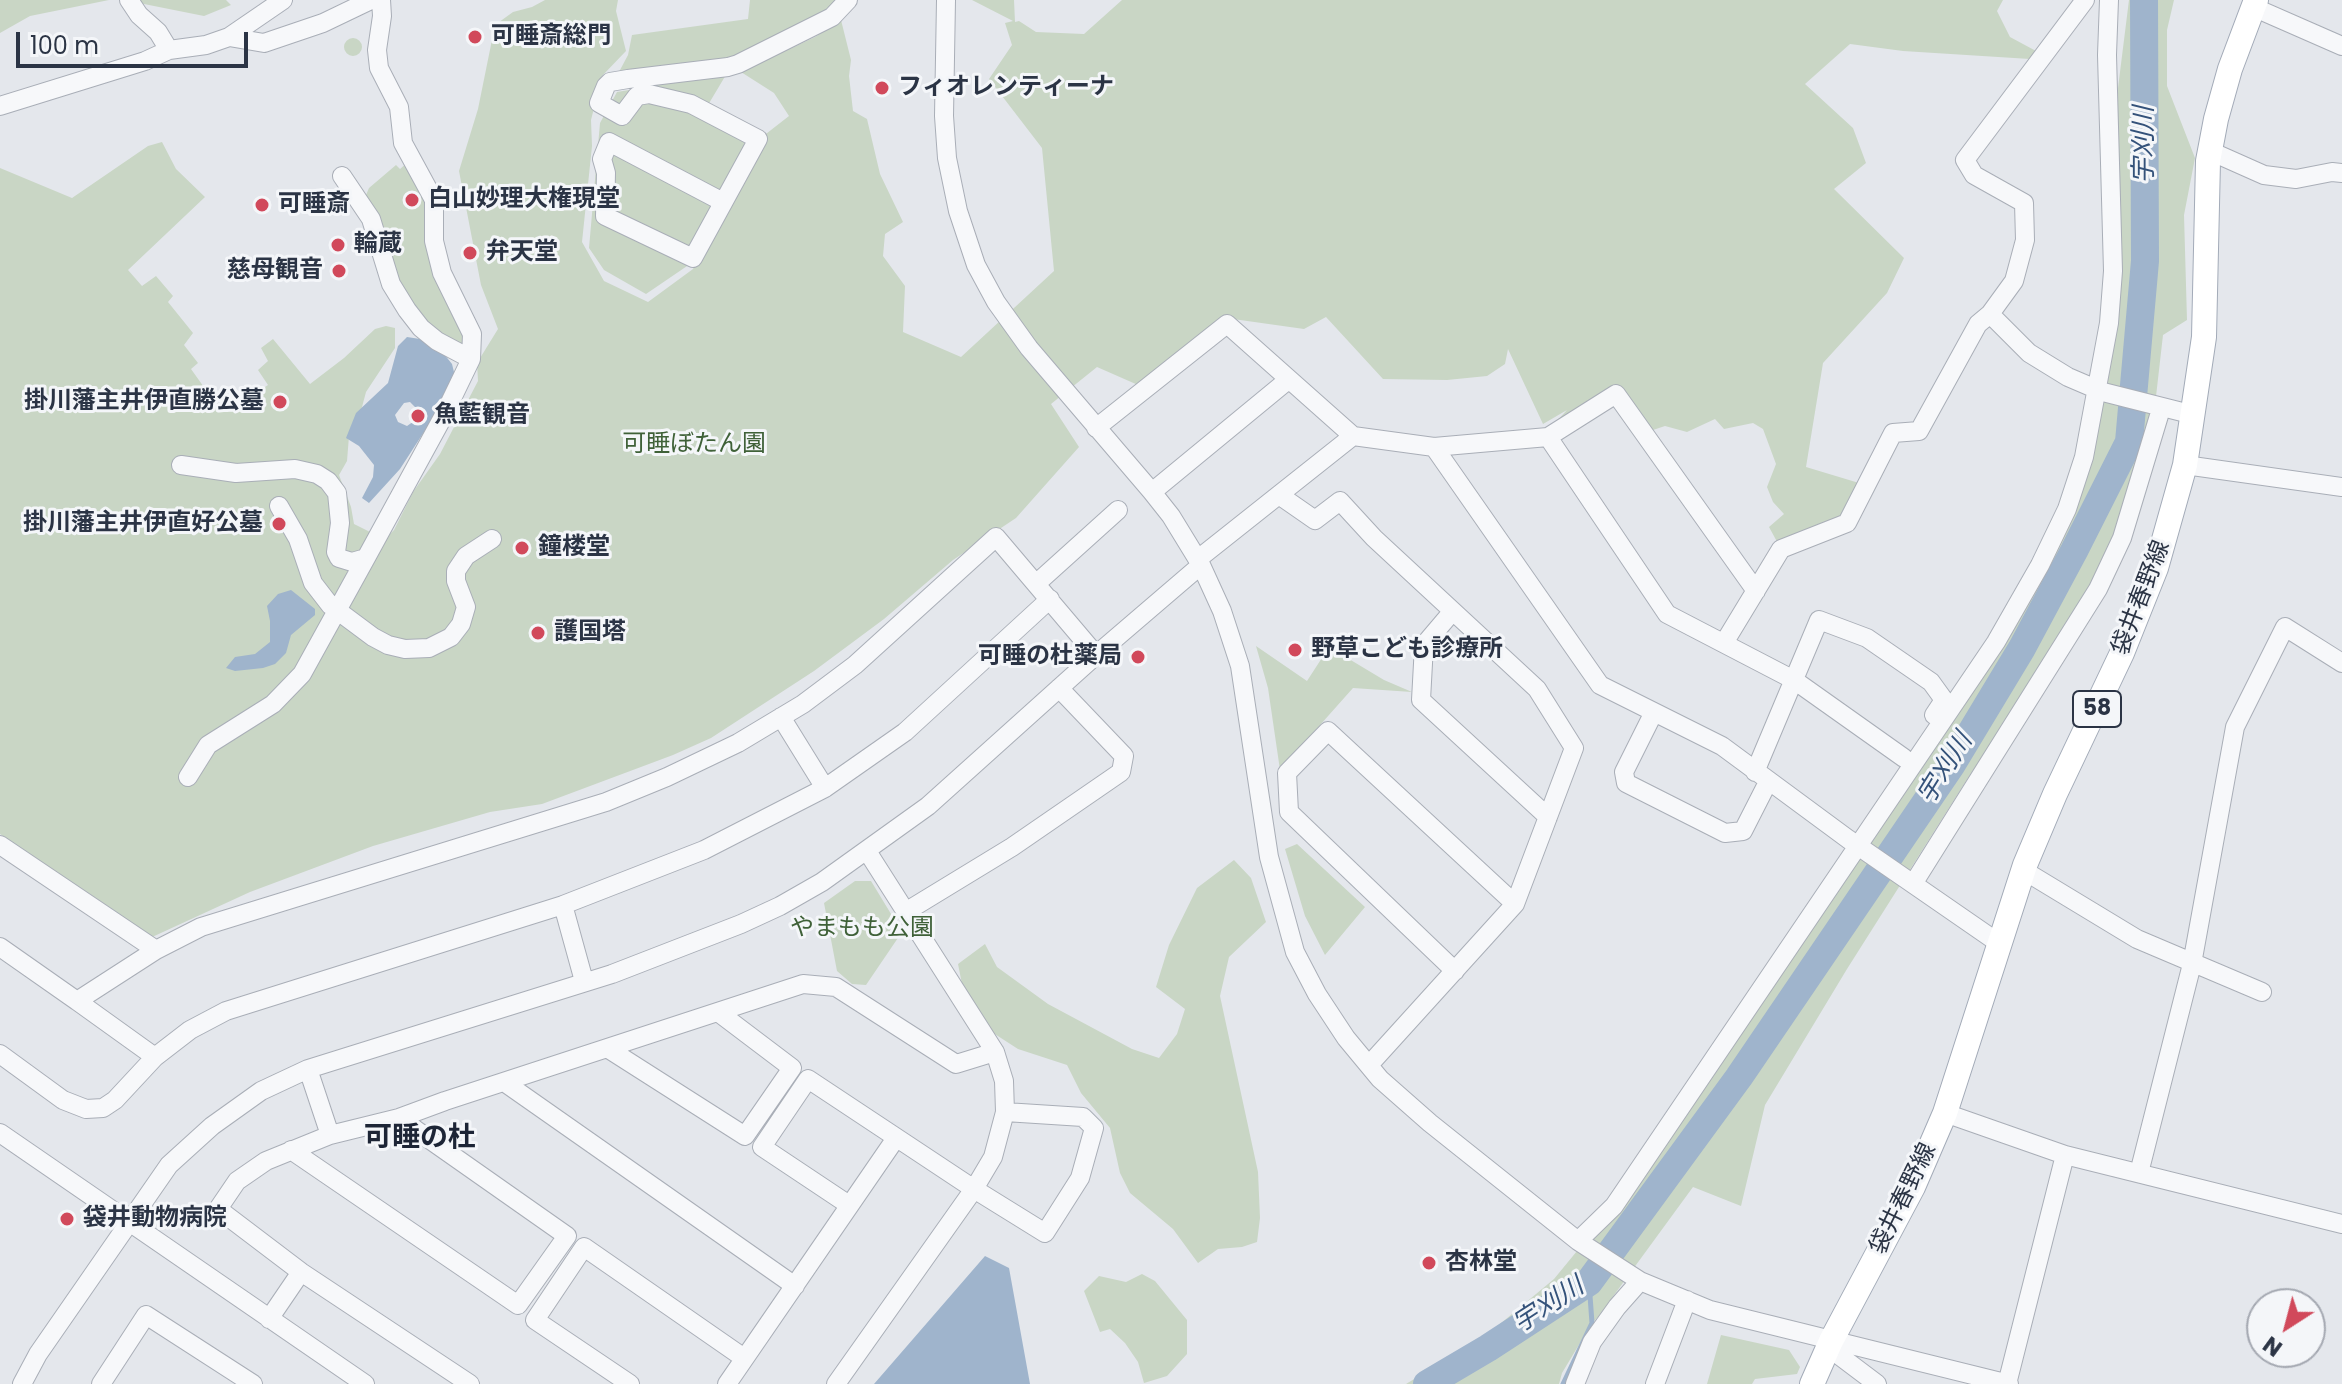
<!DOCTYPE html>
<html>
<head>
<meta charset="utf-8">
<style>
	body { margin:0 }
	#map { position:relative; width:2342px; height:1384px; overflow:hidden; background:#e4e7ec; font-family:Poppins,sans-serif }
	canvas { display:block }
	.north { position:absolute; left:2246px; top:1288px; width:80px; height:80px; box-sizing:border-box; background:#f4f6f9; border:2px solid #a4a8b1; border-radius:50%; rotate:216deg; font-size:22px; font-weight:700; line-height:32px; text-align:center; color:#2b3445 }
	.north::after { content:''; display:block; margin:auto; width:28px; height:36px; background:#d1495b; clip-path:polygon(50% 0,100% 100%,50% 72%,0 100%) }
	.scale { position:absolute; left:16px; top:32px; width:232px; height:36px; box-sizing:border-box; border:4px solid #2b3445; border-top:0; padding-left:10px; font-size:24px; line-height:28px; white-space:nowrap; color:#2b3445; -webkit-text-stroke:6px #f4f6f9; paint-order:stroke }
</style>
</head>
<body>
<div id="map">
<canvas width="2342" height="1384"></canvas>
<div class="north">N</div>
<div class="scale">100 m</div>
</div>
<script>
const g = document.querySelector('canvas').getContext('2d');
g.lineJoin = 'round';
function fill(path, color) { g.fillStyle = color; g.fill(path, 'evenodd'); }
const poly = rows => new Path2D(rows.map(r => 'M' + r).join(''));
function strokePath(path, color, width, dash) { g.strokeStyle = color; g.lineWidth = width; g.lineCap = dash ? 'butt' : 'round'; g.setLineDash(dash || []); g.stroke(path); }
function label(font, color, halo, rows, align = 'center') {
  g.font = font + ' Poppins,"Noto Sans JP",sans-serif'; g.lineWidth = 6; g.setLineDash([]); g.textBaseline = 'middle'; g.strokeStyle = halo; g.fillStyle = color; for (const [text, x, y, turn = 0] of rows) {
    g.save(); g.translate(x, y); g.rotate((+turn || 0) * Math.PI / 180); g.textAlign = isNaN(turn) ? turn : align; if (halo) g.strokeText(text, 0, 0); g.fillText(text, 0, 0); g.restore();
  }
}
fill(poly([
	[0,0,109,0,30,16,0,33],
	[124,0,226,0,231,5,204,16],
	[545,0,618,0,616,11,626,51,602,76,591,120,592,146,582,242,604,281,648,302,693,269,716,220,693,262,646,294,604,270,589,248,600,123,617,92,647,87,611,87,628,55,632,35,748,19,750,0,839,0,805,24,736,58,708,105,762,137,789,116,774,93,741,72,815,37,841,20,851,60,849,76,853,111,867,119,880,174,903,222,885,234,883,256,905,286,903,332,961,357,1054,271,1042,148,989,79,1012,45,1005,23,1013,21,972,0,1014,0,1015,22,1019,21,1036,32,1084,34,1122,0,2003,0,1997,11,2010,37,2036,51,2030,59,1903,51,1850,44,1805,84,1853,128,1866,163,1834,189,1904,258,1887,293,1823,363,1806,467,1859,483,1843,525,1781,549,1769,527,1784,514,1773,502,1767,487,1776,464,1763,429,1753,423,1724,429,1715,419,1687,432,1665,426,1647,432,1617,385,1560,425,1553,425,1567,410,1543,424,1508,349,1505,364,1487,376,1447,380,1383,379,1326,317,1304,329,1226,318,1138,385,1097,367,1051,404,1079,447,1016,518,953,560,884,619,814,671,711,738,673,755,542,804,490,812,373,846,250,892,150,938,118,913,0,834,0,168,72,198,148,146,162,142,176,169,205,197,128,270,142,286,156,276,173,296,168,302,193,333,184,345,198,363,191,369,211,397,227,412,268,385,258,370,268,361,261,348,273,339,310,384,344,358,375,329,386,326,395,328,395,348,366,392,358,422,349,436,347,461,339,475,351,507,354,524,376,535,368,556,394,530,413,492,440,454,478,381,477,363,498,329,481,285,459,171,478,109,495,25,513,12,532,7],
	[2129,0,2174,0,2167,30,2167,86,2195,158,2184,215,2187,320,2163,335,2154,414,2103,579,1968,778,1847,969,1765,1105,1741,1206,1693,1187,1598,1317,1592,1323,1562,1373,1559,1384,1406,1384,1488,1334,1554,1279,1614,1206,2023,607,2093,441,2115,112],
	'344 47a9 9 0 1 1 18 0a9 9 0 1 1-18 0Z',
	[408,162,430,200,465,328,464,351,425,320,407,299,390,267,377,215,366,195,369,188,396,165,400,169],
	[1256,646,1307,681,1329,647,1384,680,1412,692,1353,688,1280,770,1268,688],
	[1297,844,1365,907,1325,955,1305,916,1285,849],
	[1234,860,1251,878,1266,922,1229,957,1220,996,1258,1172,1260,1218,1257,1242,1242,1247,1218,1249,1198,1263,1173,1229,1130,1193,1120,1173,1110,1128,1081,1093,1067,1065,1018,1049,987,1029,963,989,958,964,985,944,997,967,1048,1004,1132,1049,1159,1058,1177,1034,1185,1009,1156,987,1169,945,1197,888],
	[855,881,871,881,902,932,866,985,852,984,837,971,824,903],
	[1142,1274,1155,1281,1187,1320,1187,1354,1167,1376,1144,1383,1138,1362,1125,1343,1110,1329,1100,1332,1084,1291,1099,1276,1126,1282],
	[1721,1335,1789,1350,1800,1367,1797,1374,1755,1379,1752,1384,1707,1384]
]), '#c9d6c5');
fill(poly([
	[407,337,420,339,444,354,452,364,455,376,433,418,400,469,369,503,362,498,373,477,374,465,359,446,346,438,356,413,388,383,398,346],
	[410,402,416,408,417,419,407,426,398,422,395,415,404,403],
	[291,590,315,609,315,615,291,635,286,653,275,664,263,668,235,671,226,668,235,657,255,654,270,642,270,621,267,606,278,594],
	[985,1256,1009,1268,1030,1384,874,1384]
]), '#9fb4cc');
strokePath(poly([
	[1563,1384,1592,1323,1589,1282]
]), '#9fb4cc', 5);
strokePath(poly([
	[1427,1384,1488,1348,1589,1282,1739,1077,1952,764,2022,648,2074,551,2129,442,2145,261,2144,0]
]), '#9fb4cc', 28);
const minor = poly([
	[129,0,139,15,158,32,169,50],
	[946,0,944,116,947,158,958,211,976,265,996,302,1029,348,1152,492,1171,516,1201,565,1222,611,1240,666,1269,857,1295,952,1317,994,1346,1038,1380,1079,1430,1123,1578,1241,1640,1281,1710,1310,2009,1384],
	[2253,7,2342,46],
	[229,37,283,0],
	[0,106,145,61,169,50,206,45,229,37,264,43,323,23,371,0],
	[2210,151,2264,175,2296,179,2332,172,2342,173],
	[342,176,371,219,391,284,407,310,421,328,437,341,471,359],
	[723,202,609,142,602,159,606,173,605,216,693,258,758,139,691,104,649,94,637,96,622,116,599,103,606,86,610,82,628,79,728,67,738,64,832,17,848,0],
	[1990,314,2029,353,2068,377,2103,392,2194,415],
	[1096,428,1227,324,1353,436,1434,447,1548,437,1616,394,1756,591],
	[1548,437,1667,614,1794,680,1904,758],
	[1434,447,1600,685,1722,746,1848,839,2000,944],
	[181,465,236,473,295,469,317,474,328,481,337,493,340,523,336,552,339,558,352,562,366,558,443,417,471,359,472,334,442,273,434,241,434,200,403,143,399,107,379,68,377,50,382,16,381,0],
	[2185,465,2342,487],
	[1152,492,1288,380],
	[1279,495,1315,520,1340,501,1374,538,1537,689,1574,748,1515,904,1369,1065],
	[279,506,298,539,313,583,330,605,373,637,388,645,405,649,429,648,451,637,461,624,466,607,456,581,456,571,466,556,492,539],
	[1198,559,1353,436],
	[1037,583,1118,510],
	[1452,612,1424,645,1421,700,1548,817],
	[1724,643,1781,549,1847,523,1893,433,1919,431,1978,324,1990,314,2014,281,2025,240,2024,203,1974,175,1965,160,2085,0],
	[1654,712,1624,772,1626,783,1725,833,1743,831,1768,782],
	[781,717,825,788],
	[1755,772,1819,620,1867,638,1931,682,1944,700,1934,715],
	[188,777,208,745,273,704,302,674,366,558],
	[0,845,156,950],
	[2023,870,2137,939,2262,992],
	[1913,884,2098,589,2122,538,2161,409],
	[563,905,584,981],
	[907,911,1012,847,1121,772,1124,756,1059,688],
	[0,947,77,1001,156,950,201,927,606,802,667,777,738,743,803,704,855,665,996,537,1096,655],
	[1455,971,1289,812,1287,773,1328,731,1515,904],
	[77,1001,155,1057,190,1030,226,1011,563,905,704,850,825,788,905,732,1050,599],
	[607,1048,745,1136,792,1068,718,1012],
	[0,1054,63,1100,86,1109,103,1108,115,1100,155,1057],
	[308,1069,330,1135],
	[504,1082,795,1286],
	[1945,1113,2065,1155,2342,1224],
	[0,1133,365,1384],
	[291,1150,518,1305,567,1236,399,1118],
	[2139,1173,2192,964,2235,727,2285,627,2342,663],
	[849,1205,762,1147,808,1079,974,1189,1045,1233,1080,1178,1094,1128,1083,1117,1005,1112],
	[1578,1241,1614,1206,1996,642,2040,565,2067,509,2084,457,2109,323,2113,271,2107,55,2109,0],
	[269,1319,301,1272],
	[1828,1347,1877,1384],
	[22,1384,38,1354,169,1165,212,1126,261,1091,308,1069,612,974,741,924,780,906,822,882,928,806,1096,655,1201,565],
	[101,1384,146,1315,253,1384],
	[470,1384,301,1272,218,1209,237,1181,266,1161,330,1135,399,1118,445,1101,803,984,836,987,956,1064,995,1052],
	[630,1384,535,1320,584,1247,744,1358],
	[727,1384,896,1138],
	[836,1384,974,1189,993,1157,1005,1112,1004,1081,995,1052,867,851],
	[1575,1384,1592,1342,1617,1307,1640,1281],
	[1655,1384,1687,1300],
	[2007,1384,2065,1155]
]);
const major = poly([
	[1812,1384,1831,1341,1913,1187,1945,1113,2025,865,2055,794,2122,653,2156,568,2185,465,2204,337,2208,161,2216,119,2230,69,2256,0]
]);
strokePath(minor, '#a9aeb7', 20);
strokePath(major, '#a3abb8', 26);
strokePath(minor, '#f7f8fa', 18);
strokePath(major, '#fff', 24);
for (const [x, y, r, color] of [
	[475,37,8,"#d1495b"],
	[882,88,8,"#d1495b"],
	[412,200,8,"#d1495b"],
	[262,205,8,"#d1495b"],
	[338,245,8,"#d1495b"],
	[470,253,8,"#d1495b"],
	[339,271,8,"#d1495b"],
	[280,402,8,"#d1495b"],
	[418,416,8,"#d1495b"],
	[279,524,8,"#d1495b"],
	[522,548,8,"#d1495b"],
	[538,633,8,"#d1495b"],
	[1295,650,8,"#d1495b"],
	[1138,657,8,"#d1495b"],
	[67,1219,8,"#d1495b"],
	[1429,1263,8,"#d1495b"]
]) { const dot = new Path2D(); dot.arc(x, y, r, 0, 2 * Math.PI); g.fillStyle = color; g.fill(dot); strokePath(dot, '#f4f6f9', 3); }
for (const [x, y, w] of [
	[2097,709,48]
]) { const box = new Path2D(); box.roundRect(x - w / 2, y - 18, w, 36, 6); g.fillStyle = '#f4f6f9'; g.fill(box); strokePath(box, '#2b3445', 2); }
label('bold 22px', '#2b3445', null, [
	["58",2097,709]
]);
label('bold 24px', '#2b3445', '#f4f6f9', [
	["可睡斎総門",491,37],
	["フィオレンティーナ",898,88],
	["白山妙理大権現堂",428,200],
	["可睡斎",278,205],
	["輪蔵",354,245],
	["弁天堂",486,253],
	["慈母観音",323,271,"right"],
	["掛川藩主井伊直勝公墓",264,402,"right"],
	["魚藍観音",434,416],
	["掛川藩主井伊直好公墓",263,524,"right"],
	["鐘楼堂",538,548],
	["護国塔",554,633],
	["野草こども診療所",1311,650],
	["可睡の杜薬局",1122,657,"right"],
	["袋井動物病院",83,1219],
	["杏林堂",1445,1263]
], 'left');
label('24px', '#3f6138', '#f4f6f9', [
	["可睡ぼたん園",694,445],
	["やまもも公園",862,929]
]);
label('24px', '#2b3445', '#f4f6f9', [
	["袋井春野線",2142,598,-69],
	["袋井春野線",1904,1199,-64]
]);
label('italic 26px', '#34527a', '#f4f6f9', [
	["宇刈川",2145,145,-90],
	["宇刈川",1946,769,-58],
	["宇刈川",1549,1306,-33]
]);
label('bold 28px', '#1d2536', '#f4f6f9', [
	["可睡の杜",420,1139]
]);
</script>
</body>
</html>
